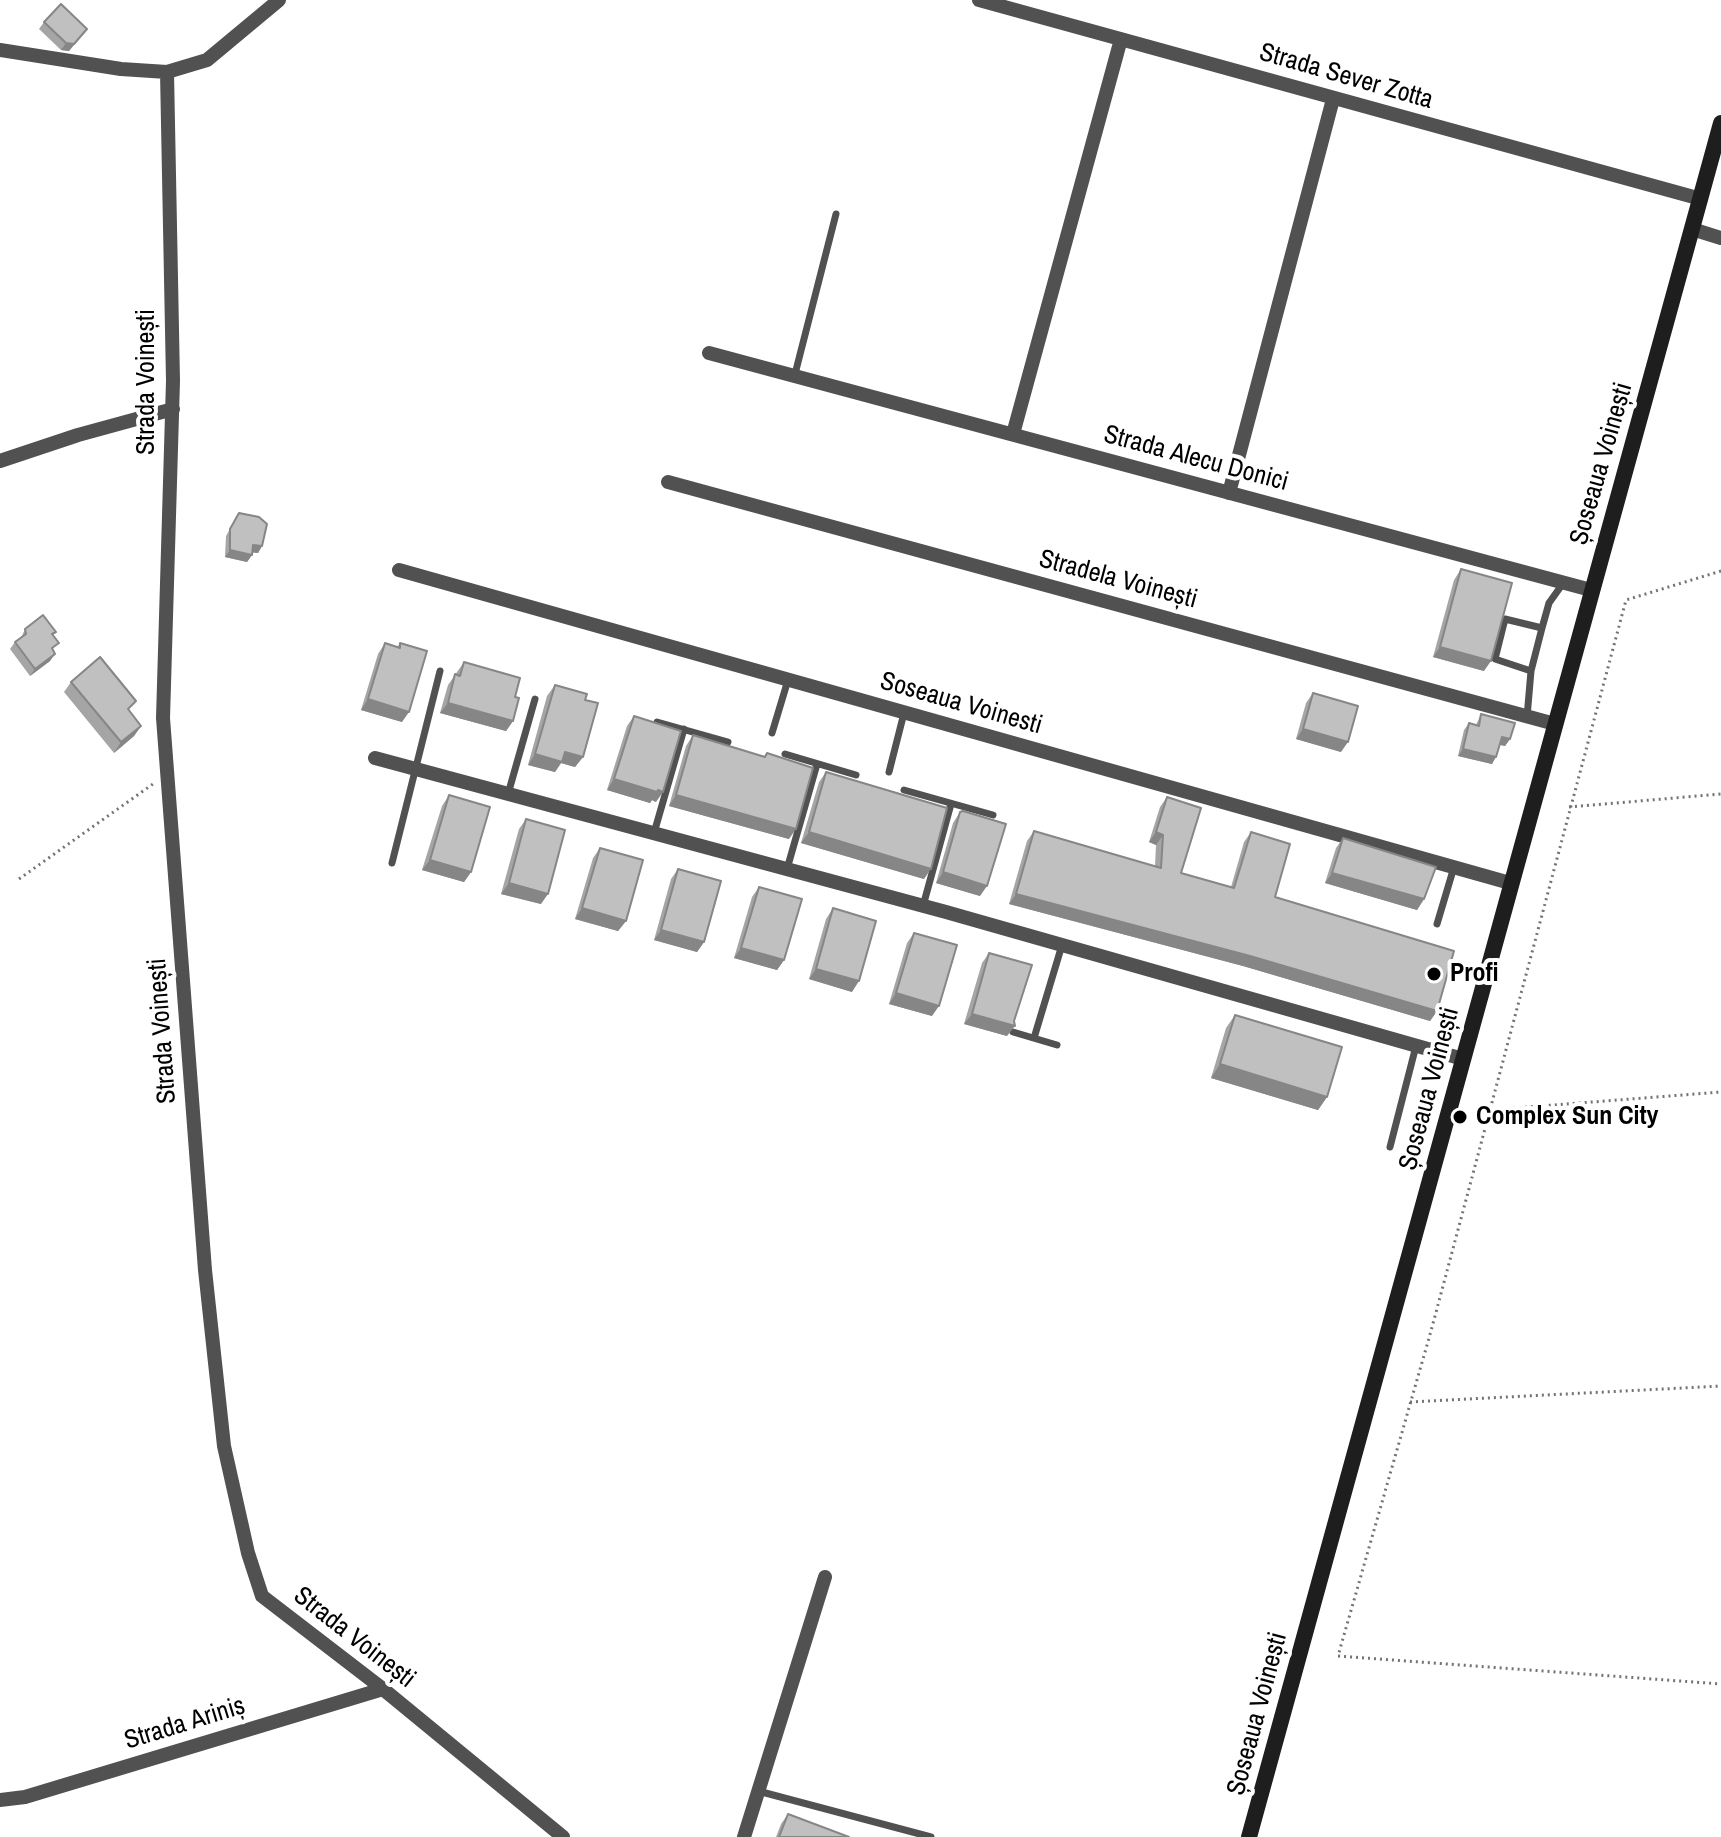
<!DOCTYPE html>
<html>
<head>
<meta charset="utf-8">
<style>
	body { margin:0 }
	canvas { display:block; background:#fff }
</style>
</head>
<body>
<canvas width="1721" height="1837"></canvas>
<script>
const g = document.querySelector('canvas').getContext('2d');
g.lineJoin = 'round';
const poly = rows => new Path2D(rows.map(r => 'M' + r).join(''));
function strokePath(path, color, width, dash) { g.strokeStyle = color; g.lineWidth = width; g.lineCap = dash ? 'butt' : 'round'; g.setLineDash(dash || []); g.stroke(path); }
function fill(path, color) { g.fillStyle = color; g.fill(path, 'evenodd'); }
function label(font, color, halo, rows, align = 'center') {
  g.font = font + ' "Archivo Narrow",sans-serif'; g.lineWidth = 8; g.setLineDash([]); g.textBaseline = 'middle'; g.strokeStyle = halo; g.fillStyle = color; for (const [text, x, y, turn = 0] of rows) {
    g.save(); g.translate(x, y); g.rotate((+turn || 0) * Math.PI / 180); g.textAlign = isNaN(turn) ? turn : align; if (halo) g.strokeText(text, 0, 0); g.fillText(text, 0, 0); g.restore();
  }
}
strokePath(poly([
	[1721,571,1626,600,1431,1331,1338,1656,1721,1684],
	[1569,807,1721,794],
	[19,879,153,784],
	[1489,1110,1721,1092],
	[1410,1402,1721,1386]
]), '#737373', 3, [2, 4]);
strokePath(poly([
	[795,374,836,214],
	[1531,671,1495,659,1505,619,1542,628],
	[1527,717,1531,671,1542,628,1549,603,1564,582],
	[657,722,728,742],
	[772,733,788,680],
	[785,754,856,775],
	[889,772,904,713],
	[904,790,993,815],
	[508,794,535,699],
	[654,833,684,729],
	[392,863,440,671],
	[787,869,817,764],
	[923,906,951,804],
	[1437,924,1454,867],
	[1013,1032,1057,1045],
	[1034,1038,1062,945],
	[1390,1147,1416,1046],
	[758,1791,931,1837]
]), '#515151', 7);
strokePath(poly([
	[979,0,1701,199],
	[0,50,121,69,167,72,207,60,279,0],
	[167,72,173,381,163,718,205,1270,224,1446,248,1553,262,1596,383,1689,563,1837],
	[1692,229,1721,238],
	[709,353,1591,590],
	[1013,434,1121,39],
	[0,461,78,435,173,409],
	[668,482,1555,724],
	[1229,493,1333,99],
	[399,570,1510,883],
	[375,758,946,912,1463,1059],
	[0,1800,25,1797,383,1689],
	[744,1837,825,1577]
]), '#515151', 14);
strokePath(poly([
	[1249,1837,1721,123]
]), '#1e1e1e', 16);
fill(poly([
	[44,22,87,29,69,51,61,50,39,29],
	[239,513,262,546,258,553,252,552,252,555,247,562,225,557,226,536],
	[1461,569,1484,671,1433,657,1454,580],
	[25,629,56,632,53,635,53,650,50,661,30,676,10,649,15,642,21,638],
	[385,643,397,647,400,643,402,722,361,710,378,654],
	[464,662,515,697,513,721,506,731,440,713,448,685],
	[71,682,129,711,141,726,134,736,114,753,64,692],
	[555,685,585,700,583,757,575,767,561,763,555,772,528,765,547,696],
	[1313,693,1341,752,1296,739,1306,703],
	[1481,714,1510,739,1505,746,1500,745,1492,764,1458,756,1464,730,1469,723,1476,725],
	[634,716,656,802,652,800,650,803,607,790,627,726],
	[693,735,764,757,767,753,789,839,669,806,686,746],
	[826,772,924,879,801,843,819,782],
	[449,795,471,872,464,882,422,870,442,806],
	[1167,797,1181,873,1231,887,1244,842,1251,832,1275,897,1437,1011,1430,1021,1243,966,1009,904,1027,841,1034,831,1155,866,1156,845,1149,842,1160,807],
	[960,812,980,896,936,883,953,823],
	[526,819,541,904,501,894,519,829],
	[1343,838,1424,899,1417,910,1325,883,1336,848],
	[600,848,626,921,618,931,575,919,593,858],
	[678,869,704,942,697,952,654,940,671,879],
	[759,887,784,960,777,970,734,958,752,897],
	[833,908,852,992,809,979,826,919],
	[914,933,932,1016,889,1004,907,943],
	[989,953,1007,1036,964,1024,982,963],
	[1235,1015,1327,1097,1318,1110,1211,1078,1226,1028],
	[788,1814,849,1837,776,1837,781,1824]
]), '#a5a5a5');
fill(poly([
	[87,29,69,51,61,50,66,43],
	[253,545,262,546,258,553,248,552],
	[230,550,252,555,247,562,225,557],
	[1440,647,1491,661,1484,671,1433,657],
	[55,654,50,661,30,676,35,669],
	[368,699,409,712,402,722,361,710],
	[448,703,513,721,506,731,440,713],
	[141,726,134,736,114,753,121,742],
	[1303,729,1348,742,1341,752,1296,739],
	[1502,737,1510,739,1505,746,1497,744],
	[1463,749,1496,757,1492,764,1458,756],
	[565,752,583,757,575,767,561,763,555,772,528,765,535,754],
	[614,779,658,790,663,792,656,802,652,800,650,803,607,790],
	[676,795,796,829,789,839,669,806],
	[809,832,931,869,924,879,801,843],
	[1156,832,1163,835,1156,845,1149,842],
	[430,860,471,872,464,882,422,870],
	[943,872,987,886,980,896,936,883],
	[1332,873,1424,899,1417,910,1325,883],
	[509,883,548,894,541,904,501,894],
	[1016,894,1250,956,1437,1011,1430,1021,1243,966,1009,904],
	[582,908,626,921,618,931,575,919],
	[661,930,704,942,697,952,654,940],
	[741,948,784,960,777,970,734,958],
	[816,969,859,981,852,992,809,979],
	[896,993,939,1006,932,1016,889,1004],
	[972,1014,1015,1026,1007,1036,964,1024],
	[1220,1064,1327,1097,1318,1110,1211,1078]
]), '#868686');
const building = poly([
	[61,4,87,29,74,44,66,43,44,22,61,4],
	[239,513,259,517,267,524,262,546,253,545,252,555,230,550,230,529,239,513],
	[1461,569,1512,583,1491,661,1440,647,1461,569],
	[43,615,56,632,52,634,59,643,52,648,55,654,35,669,15,642,26,634,25,629,43,615],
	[385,643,400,648,400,643,427,651,409,712,368,699,385,643],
	[100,657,136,701,128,709,141,726,121,742,71,682,100,657],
	[464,662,520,678,515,697,519,698,513,721,448,703,455,674,460,676,464,662],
	[555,685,587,694,585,700,598,703,583,757,565,752,562,762,535,754,555,685],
	[1313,693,1358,706,1348,742,1303,729,1313,693],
	[1481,714,1515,723,1510,739,1502,737,1496,757,1463,749,1469,723,1479,726,1481,714],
	[634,716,681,731,663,792,658,790,657,792,614,779,634,716],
	[693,735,765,757,767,753,813,768,796,829,676,795,693,735],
	[826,772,947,808,931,869,809,832,826,772],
	[449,795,490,807,471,872,430,860,449,795],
	[1167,797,1201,808,1181,873,1234,888,1251,832,1290,844,1275,897,1454,951,1437,1011,1250,956,1016,894,1034,831,1161,868,1163,835,1156,832,1167,797],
	[963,811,1006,824,987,886,943,872,960,812,963,811],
	[526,819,565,830,548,894,509,883,526,819],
	[1343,838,1436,867,1424,899,1332,873,1343,838],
	[600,848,643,860,626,921,582,908,600,848],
	[678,869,721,881,704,942,661,930,678,869],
	[759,887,802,899,784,960,741,948,759,887],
	[833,908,876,921,859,981,816,969,833,908],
	[914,933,957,945,939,1006,896,993,914,933],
	[989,953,1032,965,1014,1021,1015,1026,972,1014,989,953],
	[1235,1015,1342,1047,1327,1097,1220,1064,1235,1015],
	[788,1814,849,1837,779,1837,788,1814]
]);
fill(building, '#c0c0c0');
strokePath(building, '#868686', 2);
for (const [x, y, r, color] of [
	[1434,974,8,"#000"],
	[1460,1117,8,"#000"]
]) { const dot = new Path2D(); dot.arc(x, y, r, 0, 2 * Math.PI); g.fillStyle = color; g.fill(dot); strokePath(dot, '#fff', 3); }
label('26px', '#000', '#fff', [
	["Strada Sever Zotta",1346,77,16],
	["Strada Voinești",147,382,-90],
	["Strada Alecu Donici",1196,459,15],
	["Șoseaua Voinești",1602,464,-74],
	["Stradela Voinești",1118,580,15],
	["Soseaua Voinesti",961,704,16],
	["Strada Voinești",163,1031,-94],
	["Șoseaua Voinești",1430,1089,-75],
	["Strada Voinești",354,1638,38],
	["Șoseaua Voinești",1258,1714,-75],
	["Strada Ariniș",185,1724,-17]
]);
label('bold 26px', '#000', '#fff', [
	["Profi",1450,974],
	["Complex Sun City",1476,1117]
], 'left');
</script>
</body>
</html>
